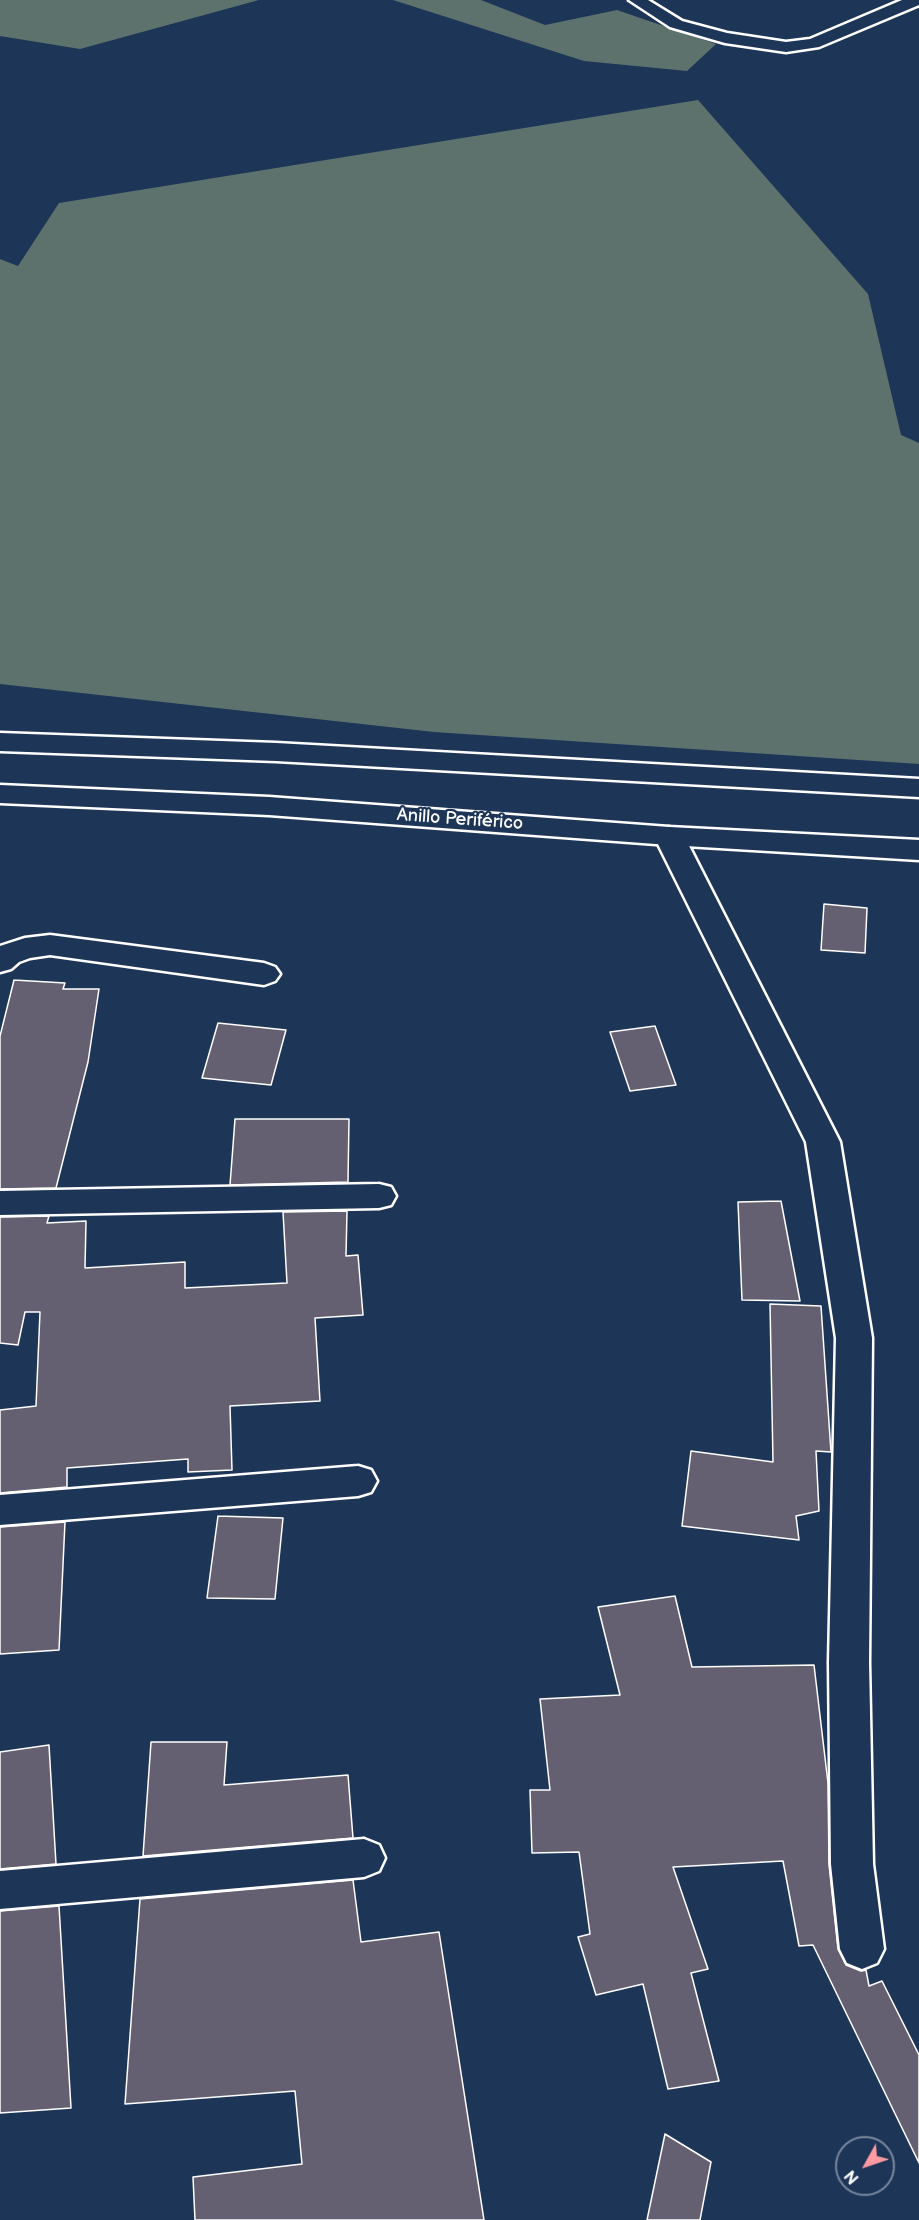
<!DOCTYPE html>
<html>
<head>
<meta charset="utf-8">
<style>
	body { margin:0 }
	#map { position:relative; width:919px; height:2220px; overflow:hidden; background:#1d3557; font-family:"Balsamiq Sans",sans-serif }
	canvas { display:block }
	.north { position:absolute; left:835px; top:2136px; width:60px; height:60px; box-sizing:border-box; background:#1d3557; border:2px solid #77869a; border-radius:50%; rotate:230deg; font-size:16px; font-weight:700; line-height:24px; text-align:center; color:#fff }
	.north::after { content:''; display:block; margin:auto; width:21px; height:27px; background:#ff9aa2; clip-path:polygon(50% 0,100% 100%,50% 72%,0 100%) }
</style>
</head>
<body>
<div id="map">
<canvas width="919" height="2220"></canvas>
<div class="north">N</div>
</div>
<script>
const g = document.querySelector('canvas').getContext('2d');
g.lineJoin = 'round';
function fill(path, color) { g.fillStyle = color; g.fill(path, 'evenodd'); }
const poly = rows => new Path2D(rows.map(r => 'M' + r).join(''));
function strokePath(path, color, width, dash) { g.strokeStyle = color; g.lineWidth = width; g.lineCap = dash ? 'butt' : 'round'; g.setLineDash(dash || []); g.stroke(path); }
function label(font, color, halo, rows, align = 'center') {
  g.font = font + ' "Balsamiq Sans",sans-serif'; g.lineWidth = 4.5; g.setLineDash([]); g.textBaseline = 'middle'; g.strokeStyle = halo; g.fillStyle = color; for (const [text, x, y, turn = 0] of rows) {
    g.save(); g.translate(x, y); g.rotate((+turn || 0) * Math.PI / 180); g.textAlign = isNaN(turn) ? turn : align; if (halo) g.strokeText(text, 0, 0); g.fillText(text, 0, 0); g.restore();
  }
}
fill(poly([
	[0,0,259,0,80,49,0,36],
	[393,0,481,0,545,25,617,10,716,44,687,71,584,61],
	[698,100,868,294,901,435,919,443,919,764,434,732,0,684,0,259,18,266,59,203]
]), '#5d726d');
const building = poly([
	[824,904,867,908,865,953,821,950,824,904],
	[14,980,65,983,63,989,99,989,88,1062,56,1188,0,1189,0,1036,14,980],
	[218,1023,286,1030,271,1085,202,1078,218,1023],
	[655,1026,676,1085,630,1091,610,1032,655,1026],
	[235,1119,349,1119,348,1182,230,1185,235,1119],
	[781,1201,800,1301,742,1300,738,1202,781,1201],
	[347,1211,346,1256,358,1255,363,1315,315,1318,320,1401,230,1406,232,1470,188,1472,188,1459,67,1468,67,1487,0,1493,0,1410,36,1406,40,1312,25,1312,18,1345,0,1343,0,1217,49,1216,47,1223,86,1221,85,1268,185,1262,185,1288,287,1283,283,1212,347,1211],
	[770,1304,821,1306,831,1452,816,1451,819,1511,796,1516,799,1540,682,1526,691,1451,773,1462,770,1304],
	[218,1516,283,1518,275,1599,207,1598,218,1516],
	[65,1522,59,1650,0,1654,0,1527,65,1522],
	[675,1596,692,1667,814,1665,828,1783,829,1864,838,1949,846,1965,861,1971,866,1970,869,1986,882,1981,919,2055,919,2163,813,1945,799,1946,783,1861,673,1867,708,1969,691,1973,719,2081,668,2089,643,1984,596,1995,578,1937,590,1934,579,1852,532,1853,530,1790,550,1790,540,1699,620,1695,598,1607,675,1596],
	[151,1742,227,1742,224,1785,348,1775,353,1838,143,1856,151,1742],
	[49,1745,56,1864,0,1869,0,1752,49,1745],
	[353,1880,361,1942,439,1932,484,2220,195,2220,193,2177,302,2164,295,2091,125,2104,140,1899,353,1880],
	[59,1906,71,2108,0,2113,0,1911,59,1906],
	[665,2134,711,2162,700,2220,647,2220,665,2134]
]);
fill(building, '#646071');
strokePath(building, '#fff', 1.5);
const service = poly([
	[629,0,648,0,682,21,727,33,786,42,810,39,902,0,919,0,919,5,819,47,786,52,725,43,670,27,629,0]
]);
const minor = poly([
	[669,827,679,829,684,836,840,1142,872,1338,869,1662,873,1864,884,1949,877,1963,862,1969,847,1963,840,1949,831,1864,829,1662,836,1338,806,1142,654,836,659,829,669,827],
	[50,935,264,963,275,967,280,974,275,981,264,985,50,955,30,958,19,962,11,969,0,972,0,946,25,938,50,935],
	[379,1184,391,1187,396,1196,391,1205,379,1208,0,1215,0,1191,379,1184],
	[358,1466,371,1470,377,1481,371,1492,358,1496,0,1525,0,1495,358,1466],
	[364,1839,379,1845,385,1858,379,1871,364,1877,0,1909,0,1871,364,1839]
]);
const trunk = poly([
	[0,733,276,743,919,779,919,797,276,761,0,751,0,733],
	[0,785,269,797,669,827,919,840,919,860,669,845,269,815,0,803,0,785]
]);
strokePath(service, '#fff', 5);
strokePath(minor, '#fff', 5);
strokePath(trunk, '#fff', 5);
fill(service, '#1d3557');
fill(minor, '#1d3557');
fill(trunk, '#1d3557');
label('18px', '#fff', '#1d3557', [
	["Anillo Periférico",460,820,4]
]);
</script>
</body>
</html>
